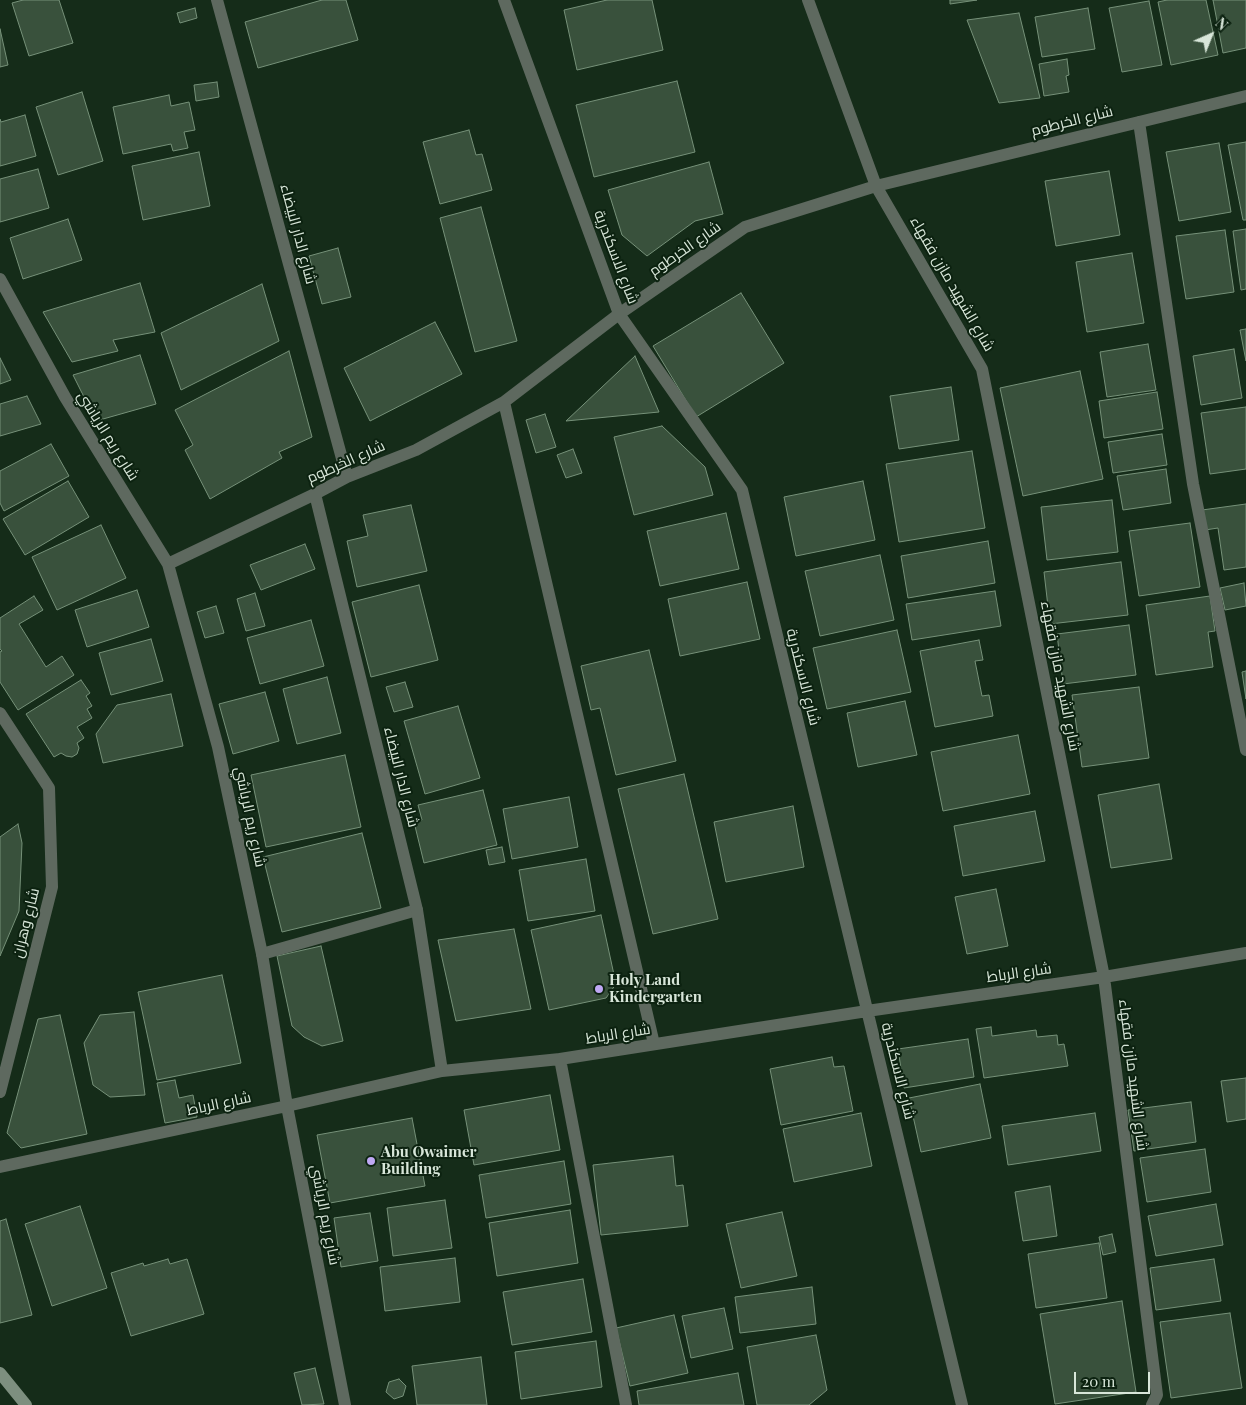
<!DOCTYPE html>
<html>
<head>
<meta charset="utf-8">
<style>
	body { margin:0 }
	#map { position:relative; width:1246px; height:1405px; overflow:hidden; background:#152c19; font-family:"Playfair Display",serif }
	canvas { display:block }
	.north { position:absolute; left:1186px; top:10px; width:50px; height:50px; -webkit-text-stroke:4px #0c2210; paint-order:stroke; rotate:44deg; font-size:14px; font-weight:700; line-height:20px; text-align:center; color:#d8e6d9 }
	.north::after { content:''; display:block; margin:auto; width:18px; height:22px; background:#d8e6d9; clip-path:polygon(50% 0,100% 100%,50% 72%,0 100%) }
	.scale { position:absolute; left:1074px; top:1372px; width:76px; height:22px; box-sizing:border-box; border:2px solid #d8e6d9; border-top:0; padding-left:6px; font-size:15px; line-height:18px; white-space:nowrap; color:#d8e6d9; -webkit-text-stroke:4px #0c2210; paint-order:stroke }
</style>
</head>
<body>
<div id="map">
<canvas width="1246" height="1405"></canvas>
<div class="north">N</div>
<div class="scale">20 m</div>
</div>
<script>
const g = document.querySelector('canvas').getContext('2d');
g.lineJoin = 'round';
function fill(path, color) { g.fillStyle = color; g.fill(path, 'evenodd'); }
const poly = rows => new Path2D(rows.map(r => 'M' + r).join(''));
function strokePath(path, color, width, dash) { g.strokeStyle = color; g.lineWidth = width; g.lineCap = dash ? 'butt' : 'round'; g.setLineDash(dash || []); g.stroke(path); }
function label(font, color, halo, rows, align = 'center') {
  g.font = font + ' "Playfair Display",Cairo,serif'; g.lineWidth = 4; g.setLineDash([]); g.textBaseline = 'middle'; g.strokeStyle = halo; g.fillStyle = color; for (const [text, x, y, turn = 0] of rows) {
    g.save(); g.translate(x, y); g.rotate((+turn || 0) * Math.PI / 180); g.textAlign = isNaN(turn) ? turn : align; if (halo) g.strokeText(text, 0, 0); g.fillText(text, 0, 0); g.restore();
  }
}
const building = poly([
	[23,0,59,0,73,43,29,56,12,3,23,0],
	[322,0,346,0,358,40,258,68,245,22,322,0],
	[607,0,652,0,663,50,577,70,564,10,607,0],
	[950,0,977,0,950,4,950,0],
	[1167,0,1206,0,1218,55,1171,65,1158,2,1167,0],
	[1213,0,1246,0,1246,48,1223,53,1213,0],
	[1149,1,1162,65,1122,72,1109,8,1149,1],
	[195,8,197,18,180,23,177,13,195,8],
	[1088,8,1095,49,1042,57,1035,17,1088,8],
	[1019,13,1040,98,999,103,967,20,1019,13],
	[0,29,8,65,0,67,0,29],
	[1067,59,1069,75,1066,76,1069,92,1044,96,1039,64,1067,59],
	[677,81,695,152,594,177,576,105,677,81],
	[217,82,219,97,196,101,194,85,217,82],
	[82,92,103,161,58,175,36,107,82,92],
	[169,95,171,106,189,102,195,130,184,132,188,148,173,151,171,144,123,154,113,107,169,95],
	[25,115,36,156,0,166,0,119,1,122,25,115],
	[469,130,476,155,482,154,492,190,440,204,423,142,469,130],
	[1246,142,1246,220,1243,220,1228,145,1246,142],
	[1219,143,1231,212,1179,221,1166,152,1219,143],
	[199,152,210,206,143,220,132,166,199,152],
	[709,162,723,214,695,221,647,256,622,235,608,190,709,162],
	[38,169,49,208,0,222,0,179,38,169],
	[1109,171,1120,235,1056,246,1045,181,1109,171],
	[481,207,517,341,475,352,440,218,481,207],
	[68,219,82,260,23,279,10,238,68,219],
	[1246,229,1246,289,1241,290,1233,231,1246,229],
	[1225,230,1234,292,1186,299,1176,236,1225,230],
	[338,248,351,297,322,304,309,256,338,248],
	[1132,253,1144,323,1087,332,1076,262,1132,253],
	[140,283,155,332,113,340,118,351,72,362,43,312,140,283],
	[262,284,279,341,181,390,161,333,262,284],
	[741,293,784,363,696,417,653,346,741,293],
	[435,322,462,374,370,421,344,368,435,322],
	[1246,329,1246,361,1240,330,1246,329],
	[1148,344,1156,390,1107,397,1100,352,1148,344],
	[1234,349,1242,398,1201,405,1193,356,1234,349],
	[289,351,312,437,279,452,282,458,210,499,185,450,193,445,175,410,289,351],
	[140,355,156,404,96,421,73,375,140,355],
	[635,356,659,412,566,421,635,356],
	[0,358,11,380,0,384,0,358],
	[1080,371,1103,479,1023,496,1000,388,1080,371],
	[951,387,959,440,899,449,890,396,951,387],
	[1157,392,1163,429,1104,438,1099,401,1157,392],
	[27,396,41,424,0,436,0,404,27,396],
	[1246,407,1246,469,1210,474,1201,413,1246,407],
	[545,414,556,447,536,453,526,420,545,414],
	[662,426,705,467,713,495,634,515,614,437,662,426],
	[1162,434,1167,465,1113,473,1108,442,1162,434],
	[51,444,69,476,4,511,0,503,0,471,51,444],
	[573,449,582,473,566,478,557,455,573,449],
	[972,451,985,528,899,542,886,464,972,451],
	[1166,469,1171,503,1123,510,1117,476,1166,469],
	[68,481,89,517,25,555,3,519,68,481],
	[863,481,875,540,796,556,784,497,863,481],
	[1112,500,1118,552,1047,560,1041,507,1112,500],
	[1246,504,1246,567,1224,570,1218,528,1205,530,1202,510,1246,504],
	[411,505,427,571,357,587,347,541,368,536,363,515,411,505],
	[726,513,739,569,660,586,647,531,726,513],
	[1190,523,1200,587,1139,596,1129,531,1190,523],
	[101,525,126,578,57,610,32,557,101,525],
	[988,541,995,583,908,598,901,556,988,541],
	[305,544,315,569,261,590,250,565,305,544],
	[880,555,894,620,820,636,805,571,880,555],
	[1121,562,1128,615,1050,624,1044,572,1121,562],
	[747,582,760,639,680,656,668,599,747,582],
	[1244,583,1246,606,1225,610,1220,588,1244,583],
	[419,585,438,660,371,677,352,602,419,585],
	[137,590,149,627,87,647,75,610,137,590],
	[995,591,1001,626,912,640,906,604,995,591],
	[255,593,265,626,246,631,237,599,255,593],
	[34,596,43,610,19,624,46,667,62,656,74,675,18,710,0,682,0,652,2,651,0,649,0,618,34,596],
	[1210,596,1215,631,1208,632,1213,667,1156,675,1146,605,1210,596],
	[216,606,224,633,205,638,197,612,216,606],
	[311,620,324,666,260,684,247,638,311,620],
	[1129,625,1136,675,1063,684,1057,634,1129,625],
	[897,630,911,692,827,709,813,648,897,630],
	[151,639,163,681,111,695,99,653,151,639],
	[979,640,983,660,975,661,982,696,989,695,993,716,935,727,920,651,979,640],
	[649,650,676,761,616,775,600,708,591,710,581,666,649,650],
	[1246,671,1246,699,1242,672,1246,671],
	[327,677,341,733,297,744,283,689,327,677],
	[81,680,90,693,86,696,92,706,87,709,92,718,77,727,84,738,77,743,79,748,77,754,72,757,66,756,61,753,54,757,26,714,81,680],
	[405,682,413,707,394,712,386,687,405,682],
	[1139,687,1149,758,1082,767,1072,695,1139,687],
	[265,692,279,741,233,754,219,704,265,692],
	[171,694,183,746,103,763,96,734,117,705,171,694],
	[905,701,917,755,858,767,847,713,905,701],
	[458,706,480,778,425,794,404,721,458,706],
	[1018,735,1030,794,943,811,931,752,1018,735],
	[345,755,361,827,266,847,251,775,345,755],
	[684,774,718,919,653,934,618,789,684,774],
	[1159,784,1172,859,1111,868,1098,795,1159,784],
	[483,790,497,845,424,863,414,822,422,820,418,805,483,790],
	[569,797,578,847,512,859,503,809,569,797],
	[793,806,804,867,726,882,714,822,793,806],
	[1035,811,1045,861,963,876,954,826,1035,811],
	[18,824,22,843,19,911,0,956,0,837,18,824],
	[362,833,381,908,282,932,263,857,362,833],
	[502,847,505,862,489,865,486,850,502,847],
	[586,859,595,911,528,921,519,870,586,859],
	[996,889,1008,946,967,954,955,897,996,889],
	[601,915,616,984,606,998,549,1010,531,930,601,915],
	[514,929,531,1009,456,1021,438,940,514,929],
	[321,946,343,1041,322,1046,304,1037,292,1026,277,956,321,946],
	[222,975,241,1063,157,1080,138,992,222,975],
	[134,1012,145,1095,110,1097,93,1085,84,1043,100,1015,134,1012],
	[60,1015,87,1134,21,1148,7,1133,38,1019,60,1015],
	[991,1027,992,1036,1036,1030,1037,1037,1057,1035,1058,1045,1064,1044,1068,1066,984,1078,976,1029,991,1027],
	[968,1039,974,1077,904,1088,898,1049,968,1039],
	[832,1057,834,1067,844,1066,853,1111,781,1125,770,1069,832,1057],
	[1246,1078,1246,1119,1227,1122,1221,1081,1246,1078],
	[175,1080,179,1098,193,1095,197,1117,165,1123,157,1083,175,1080],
	[980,1084,991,1138,921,1152,909,1098,980,1084],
	[550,1095,560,1150,474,1165,464,1110,550,1095],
	[1191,1102,1196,1142,1134,1151,1128,1110,1191,1102],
	[861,1113,872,1166,794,1182,783,1129,861,1113],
	[1095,1113,1101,1151,1008,1165,1002,1126,1095,1113],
	[412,1118,425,1186,330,1203,317,1135,412,1118],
	[1205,1149,1211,1192,1147,1202,1140,1158,1205,1149],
	[673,1156,676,1186,683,1185,688,1226,601,1235,593,1165,673,1156],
	[564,1161,571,1204,486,1218,479,1175,564,1161],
	[1050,1186,1057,1236,1023,1241,1015,1192,1050,1186],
	[445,1200,452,1248,393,1256,387,1208,445,1200],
	[1216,1204,1223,1245,1156,1256,1148,1216,1216,1204],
	[80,1206,107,1288,52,1306,25,1224,80,1206],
	[570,1210,578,1263,497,1276,489,1223,570,1210],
	[782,1212,797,1276,741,1288,726,1224,782,1212],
	[370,1213,378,1261,341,1267,334,1218,370,1213],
	[6,1219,32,1315,0,1323,0,1221,6,1219],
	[1112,1234,1116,1252,1103,1255,1099,1237,1112,1234],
	[1099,1243,1107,1298,1036,1308,1028,1254,1099,1243],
	[455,1258,460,1302,385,1311,380,1267,455,1258],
	[168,1259,170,1264,187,1259,204,1314,131,1336,111,1273,143,1263,144,1266,168,1259],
	[1214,1259,1221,1301,1156,1310,1150,1268,1214,1259],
	[583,1279,592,1332,512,1345,503,1292,583,1279],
	[812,1287,816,1324,740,1333,735,1297,812,1287],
	[1122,1301,1136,1392,1055,1404,1040,1314,1122,1301],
	[724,1308,733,1349,691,1358,682,1316,724,1308],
	[1230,1313,1242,1388,1171,1398,1160,1322,1230,1313],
	[674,1315,688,1373,630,1386,616,1328,674,1315],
	[816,1335,827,1390,809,1405,757,1405,747,1347,816,1335],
	[596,1341,602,1387,521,1399,515,1352,596,1341],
	[481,1357,487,1405,417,1405,412,1366,481,1357],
	[315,1368,324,1404,302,1405,294,1373,315,1368],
	[738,1373,744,1405,639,1405,637,1391,738,1373],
	[399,1379,406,1386,403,1396,394,1399,386,1392,389,1382,399,1379]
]);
fill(building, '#39513c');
strokePath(building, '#769179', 1);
strokePath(poly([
	[262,954,417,910]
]), '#5e695f', 12);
strokePath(poly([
	[217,0,347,477],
	[504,0,619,314,742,490,962,1405],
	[808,0,876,186,982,369,1104,977,1157,1395,1152,1405],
	[1139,122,1193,484,1246,750],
	[0,279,65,397,168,564,218,747,262,954,287,1106,345,1405],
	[504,402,654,1044],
	[315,494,417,910,442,1071],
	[168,564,315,494,347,477,416,450,504,402,619,314,745,227,876,186,1246,96],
	[0,713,49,788,52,887,0,1092],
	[560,1059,626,1405],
	[0,1167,287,1106,442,1071,560,1059,867,1011,1104,977,1246,953]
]), '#5e695f', 12);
strokePath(poly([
	[0,1373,26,1405]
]), '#7d8f7f', 12);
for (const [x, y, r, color] of [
	[599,989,5,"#bfa8f4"],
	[371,1161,5,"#bfa8f4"]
]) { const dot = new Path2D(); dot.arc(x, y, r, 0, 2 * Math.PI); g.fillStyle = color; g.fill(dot); strokePath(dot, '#0c2210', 2); }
label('15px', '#d8e6d9', '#0c2210', [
	["شارع الخرطوم",1072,121,-14],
	["شارع الدار البيضاء",298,234,75],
	["شارع الخرطوم",685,249,-35],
	["شارع الاسكندرية",616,257,69],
	["شارع الشهيد مازن فقهاء",952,284,60],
	["شارع ريم الرياشي",108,436,58],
	["شارع الخرطوم",346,462,-24],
	["شارع الشهيد مازن فقهاء",1060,676,79],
	["شارع الاسكندرية",803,677,76],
	["شارع الدار البيضاء",401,777,76],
	["شارع ريم الرياشي",250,817,78],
	["شارع وهران",26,923,-76],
	["شارع الرباط",1019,973,-8],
	["شارع الرباط",618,1034,-9],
	["شارع الاسكندرية",898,1071,76],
	["شارع الشهيد مازن فقهاء",1133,1075,83],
	["شارع الرباط",219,1104,-12],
	["شارع ريم الرياشي",325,1215,79]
]);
label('bold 15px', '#d8e6d9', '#0c2210', [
	["Holy Land",609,980],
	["Kindergarten",609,997],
	["Abu Owaimer",381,1152],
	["Building",381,1169]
], 'left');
</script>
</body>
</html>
